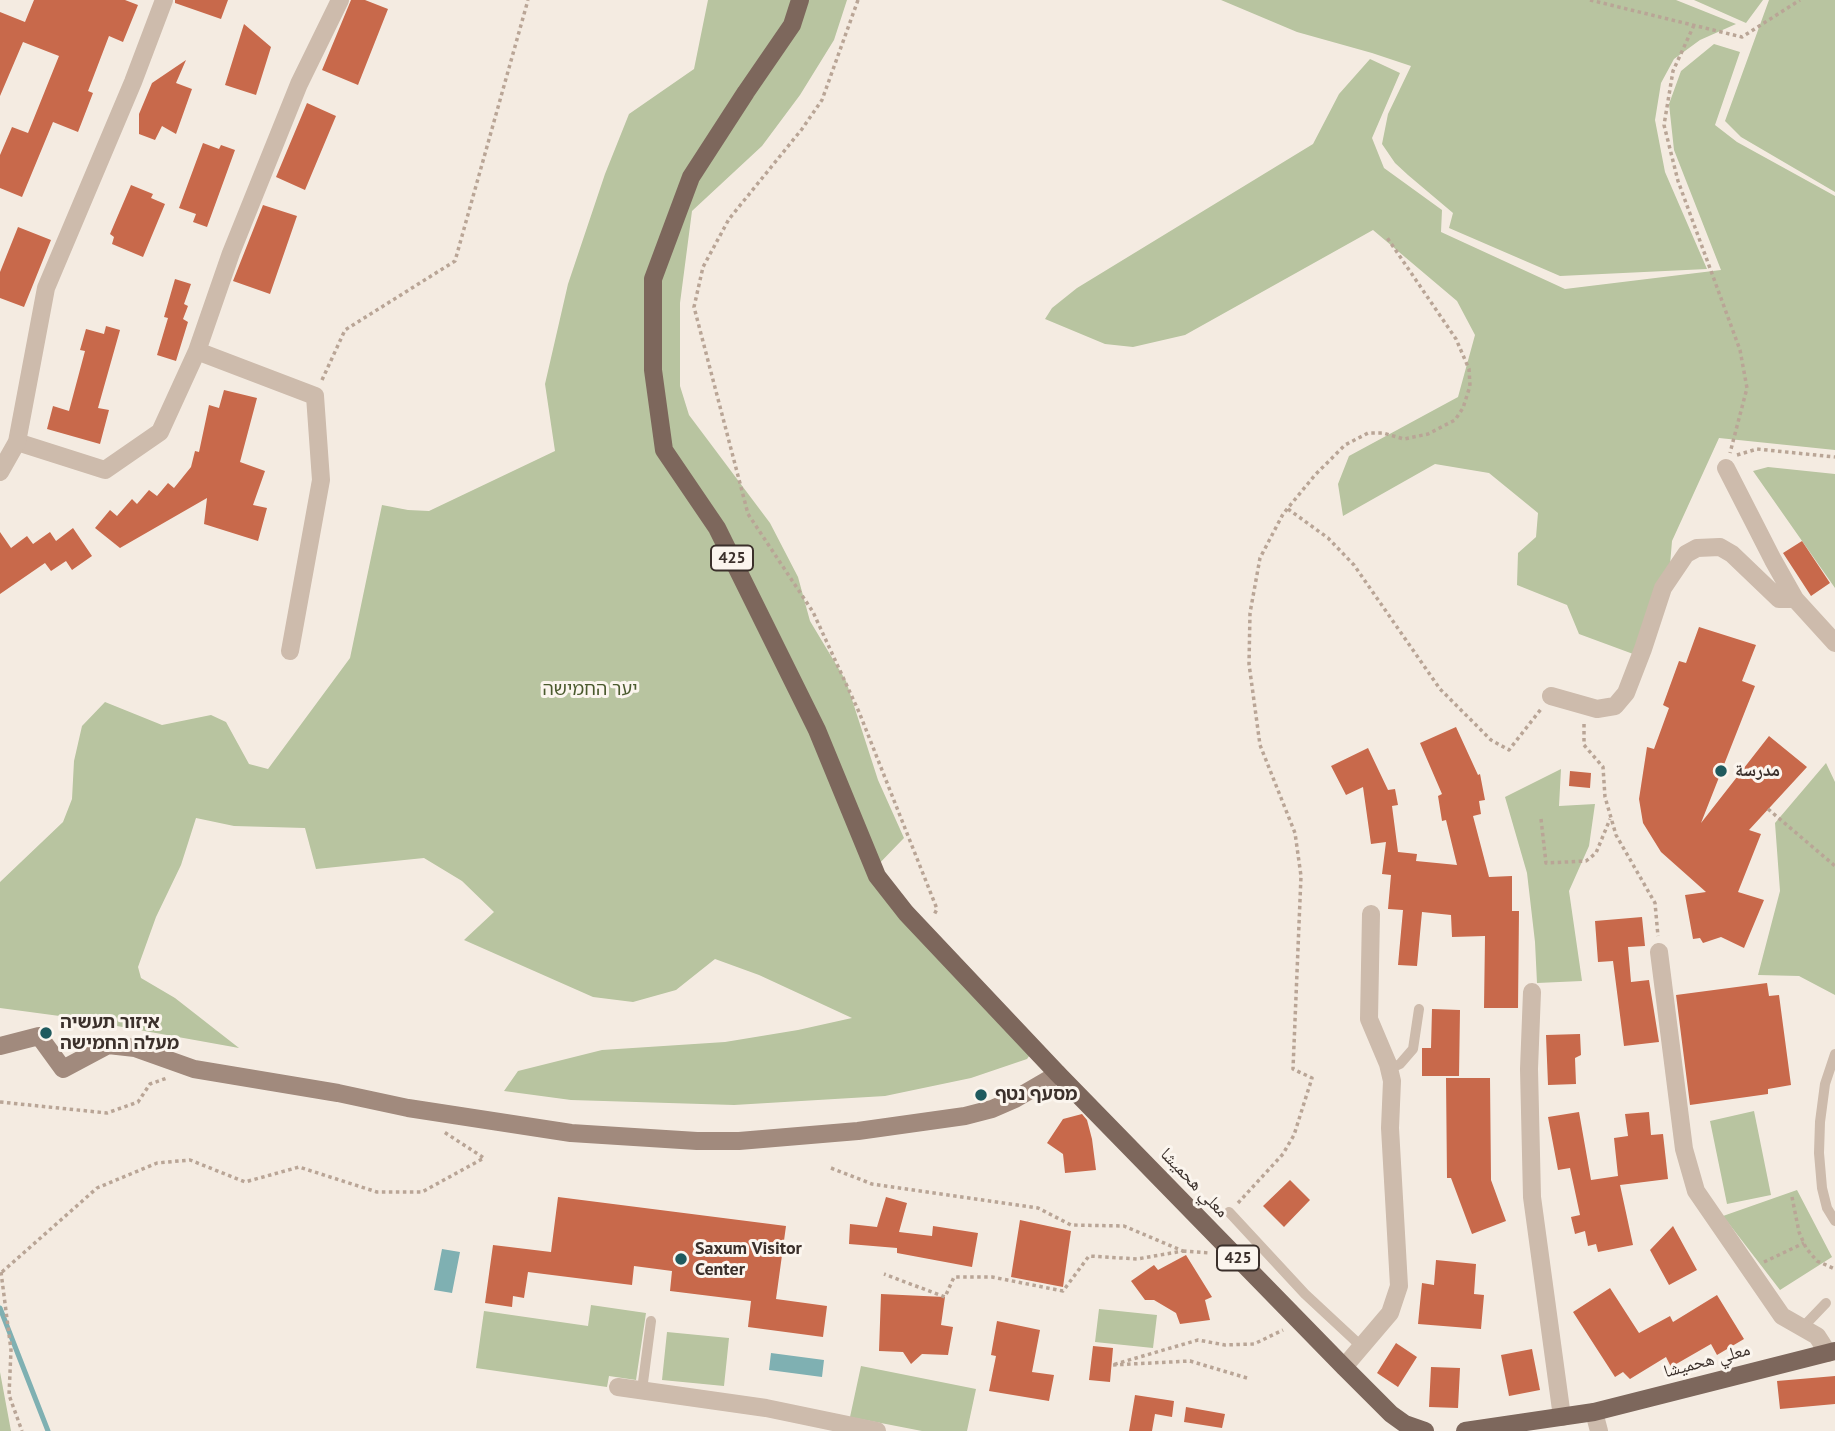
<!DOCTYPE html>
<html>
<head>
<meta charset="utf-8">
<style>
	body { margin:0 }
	canvas { display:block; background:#f4ebe1 }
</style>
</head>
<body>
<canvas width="1835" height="1431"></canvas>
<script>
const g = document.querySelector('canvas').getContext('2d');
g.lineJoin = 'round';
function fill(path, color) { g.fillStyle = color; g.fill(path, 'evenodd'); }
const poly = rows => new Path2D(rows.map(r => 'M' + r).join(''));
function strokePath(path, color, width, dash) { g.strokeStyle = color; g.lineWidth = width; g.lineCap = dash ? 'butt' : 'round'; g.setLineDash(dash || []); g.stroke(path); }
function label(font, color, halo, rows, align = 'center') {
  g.font = font + ' "PT Sans","Noto Naskh Arabic","Noto Sans Hebrew",sans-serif'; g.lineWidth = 6; g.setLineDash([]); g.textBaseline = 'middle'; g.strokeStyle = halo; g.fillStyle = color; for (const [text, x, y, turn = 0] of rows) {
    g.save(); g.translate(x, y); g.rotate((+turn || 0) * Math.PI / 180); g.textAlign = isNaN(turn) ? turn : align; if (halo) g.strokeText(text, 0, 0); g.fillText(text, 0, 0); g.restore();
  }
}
fill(poly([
	[708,0,847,0,834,40,800,95,762,146,692,211,680,303,680,386,689,415,770,523,798,577,810,621,846,681,878,780,904,838,872,871,1039,1043,1027,1059,971,1078,885,1096,734,1105,571,1100,504,1091,518,1071,602,1050,725,1042,798,1030,852,1018,759,975,715,959,676,990,633,1002,593,997,464,940,494,912,462,881,424,858,316,869,305,828,234,826,196,818,181,865,156,917,138,967,141,978,175,998,239,1048,67,1017,0,1008,0,882,63,822,72,799,74,761,82,726,105,702,162,725,211,715,226,722,249,764,268,769,350,658,382,505,408,510,429,511,555,451,545,384,568,284,605,174,629,114,694,69],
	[1221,0,1676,0,1736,24,1700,40,1674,59,1661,83,1655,120,1665,172,1707,269,1560,276,1449,228,1453,213,1408,175,1395,163,1382,144,1388,114,1411,66,1372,53,1297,32],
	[1694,0,1763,0,1746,23],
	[1769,0,1835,0,1835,192,1741,137,1725,121],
	[1714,44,1740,52,1715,125,1737,142,1835,196,1835,450,1719,438,1672,541,1668,589,1644,658,1579,634,1567,605,1517,585,1518,553,1536,537,1538,513,1489,473,1435,464,1343,516,1338,484,1349,456,1458,397,1475,335,1457,301,1373,230,1185,335,1133,347,1105,344,1045,319,1052,308,1077,288,1313,144,1339,94,1370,59,1400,73,1372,138,1384,168,1442,210,1441,232,1565,289,1721,270,1674,150,1669,104,1681,71],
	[1768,467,1835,474,1835,588,1753,471],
	[1826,763,1835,782,1835,995,1799,976,1758,975,1780,891,1775,823],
	[1561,769,1559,806,1595,804,1589,846,1569,891,1582,981,1537,983,1535,942,1527,873,1505,797],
	[1754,1111,1771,1195,1727,1204,1710,1121],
	[1797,1190,1832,1257,1780,1290,1723,1216],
	[591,1305,646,1313,636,1380,609,1376,607,1387,476,1368,484,1311,588,1326],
	[1099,1309,1157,1315,1153,1348,1095,1342],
	[667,1332,729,1338,724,1386,662,1380],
	[861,1366,976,1389,967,1431,922,1431,850,1417],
	[0,1369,0,1372,11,1431,0,1431]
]), '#b8c4a0');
fill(poly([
	[442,1249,460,1252,452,1293,434,1290],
	[771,1353,824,1360,822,1377,769,1370]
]), '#7fb0b2');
strokePath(poly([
	[0,1308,48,1431]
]), '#7fb0b2', 5);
fill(poly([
	[34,0,125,0,138,5,123,42,109,36,88,91,93,93,78,132,53,122,22,197,0,188,0,155,12,127,28,133,59,56,23,42,0,96,0,12,25,22],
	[175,0,228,0,221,19,175,3],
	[351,0,365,0,388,9,358,85,322,70],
	[244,24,271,47,256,95,225,85],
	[186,60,176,83,192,89,176,134,162,126,155,140,139,134,139,114,152,83],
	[307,103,336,116,305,190,276,177],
	[203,143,219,149,221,145,235,150,207,227,193,222,196,214,179,208],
	[131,185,153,194,151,198,165,204,143,257,112,244,114,237,110,234],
	[263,205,297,216,270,294,233,281],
	[18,227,51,240,24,307,0,298,0,272],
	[175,279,191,284,184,304,188,306,183,319,188,322,176,361,157,355,168,318,164,317],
	[106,326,120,330,98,408,109,410,100,444,47,429,53,406,69,411,85,351,80,350,86,329,104,334],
	[224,390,257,398,240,462,265,471,253,505,267,508,258,541,204,524,207,498,120,548,95,528,110,510,117,516,132,499,137,504,149,490,157,496,168,483,174,488,191,467,195,451,199,452,209,405,219,408],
	[73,528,92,556,72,570,66,561,51,571,45,563,0,594,0,532,11,548,27,536,33,544,50,532,56,541],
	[1802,541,1830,583,1811,596,1783,553],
	[1699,627,1756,645,1742,681,1755,686,1701,823,1769,736,1807,767,1749,830,1761,834,1738,892,1764,900,1744,948,1721,937,1703,943,1700,938,1693,939,1685,895,1706,892,1661,852,1643,823,1639,799,1647,747,1654,749,1669,708,1663,705,1679,661,1686,663],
	[1456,727,1478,775,1480,774,1485,800,1479,801,1481,814,1473,816,1489,877,1512,876,1512,911,1519,911,1518,1008,1484,1008,1485,936,1452,937,1451,915,1422,912,1417,966,1398,965,1403,910,1388,909,1391,875,1382,874,1386,842,1371,844,1363,787,1346,795,1331,766,1368,748,1388,790,1395,789,1398,805,1392,806,1398,852,1417,854,1416,861,1457,865,1446,820,1442,821,1438,796,1442,794,1420,743],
	[1570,771,1591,773,1590,788,1569,786],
	[1642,917,1645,946,1628,947,1631,982,1649,980,1659,1042,1624,1046,1613,961,1598,962,1595,921],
	[1767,983,1769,996,1779,995,1791,1085,1768,1089,1768,1094,1690,1105,1676,995],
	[1432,1009,1460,1010,1459,1076,1422,1076,1422,1048,1431,1048],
	[1580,1034,1581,1055,1575,1058,1576,1084,1548,1085,1546,1035],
	[1446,1078,1490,1078,1491,1180,1506,1221,1472,1234,1451,1178,1447,1178],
	[1579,1112,1591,1180,1618,1176,1614,1138,1628,1136,1625,1114,1649,1112,1651,1135,1663,1134,1668,1179,1620,1185,1633,1245,1598,1252,1596,1244,1588,1246,1585,1231,1575,1234,1571,1217,1580,1215,1570,1168,1558,1170,1548,1117],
	[1082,1114,1087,1120,1092,1139,1096,1170,1065,1173,1063,1154,1047,1143,1063,1119],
	[1290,1180,1310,1200,1284,1227,1263,1206],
	[558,1197,786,1226,776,1299,827,1306,823,1337,748,1327,751,1301,670,1291,672,1271,634,1266,632,1285,528,1272,524,1298,513,1296,512,1307,485,1303,493,1245,551,1252],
	[886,1197,907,1203,899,1232,932,1236,933,1226,978,1233,972,1267,897,1253,897,1248,849,1244,850,1224,877,1227],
	[1020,1220,1071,1231,1063,1287,1011,1277],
	[1673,1226,1697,1270,1669,1285,1650,1250],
	[1186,1255,1212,1297,1205,1300,1210,1320,1180,1324,1176,1313,1154,1300,1145,1300,1131,1281,1154,1265,1158,1270],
	[1436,1260,1476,1264,1474,1294,1484,1295,1481,1329,1418,1324,1422,1283,1434,1285],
	[1610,1288,1639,1333,1670,1316,1673,1322,1717,1295,1744,1339,1717,1355,1711,1344,1671,1367,1666,1357,1630,1379,1623,1372,1615,1377,1573,1312],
	[881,1294,945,1297,941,1325,953,1327,948,1355,922,1354,911,1364,903,1352,879,1351],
	[997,1321,1040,1330,1032,1372,1054,1375,1049,1401,989,1391,996,1356,991,1355],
	[1396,1343,1417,1357,1398,1387,1377,1373],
	[1093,1346,1113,1348,1110,1382,1089,1380],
	[1532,1349,1540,1390,1509,1396,1501,1355],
	[1431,1367,1460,1368,1458,1408,1429,1407],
	[1835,1376,1835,1404,1780,1409,1777,1381],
	[1135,1395,1174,1401,1172,1417,1155,1414,1152,1431,1129,1431],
	[1186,1407,1225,1414,1222,1428,1184,1422]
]), '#c8694b');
strokePath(poly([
	[858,0,822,100,802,129,729,219,703,267,694,307,748,514,813,612,859,712,937,909,934,915],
	[1590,0,1742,37,1800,0],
	[1694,25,1673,71,1664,125,1678,181,1740,350,1747,388,1730,453],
	[322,380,345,330,455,261,528,0],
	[1737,455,1757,449,1835,457],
	[1288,509,1328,538,1354,565,1440,689,1491,740,1509,750,1541,709],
	[1584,724,1584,745,1603,767,1605,797,1616,835,1655,903,1658,936],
	[1768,809,1835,866],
	[1541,819,1546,863,1586,861,1596,853,1610,819],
	[0,1102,107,1113,138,1102,150,1084,167,1078],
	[831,1168,872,1184,1038,1208,1071,1225,1124,1226,1183,1251,1137,1259,1089,1256,1063,1291,992,1277,954,1277,945,1297,884,1274],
	[1792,1197,1799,1232,1806,1248,1817,1261,1835,1269],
	[1238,1203,1283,1154,1294,1135,1312,1078,1293,1069,1301,876,1295,833,1260,745,1249,664,1250,613,1260,558,1283,514,1315,475,1345,445,1368,433,1383,433,1404,439,1428,434,1455,420,1463,408,1470,386,1469,369,1456,339,1386,236],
	[1183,1251,1209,1253],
	[1764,1262,1804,1243],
	[1,1272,11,1350,9,1395,22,1431],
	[2,1272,97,1188,157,1163,190,1160,245,1182,299,1167,377,1192,422,1192,484,1158,444,1132],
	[1247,1378,1190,1361,1112,1365,1198,1340,1225,1345,1254,1344,1283,1330]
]), '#b9a596', 3.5, [3.5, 3.5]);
strokePath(poly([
	[1835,1054,1825,1084,1820,1122,1819,1153,1822,1188,1827,1208,1835,1221],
	[1389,1069,1400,1064,1413,1049,1419,1009],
	[1229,1212,1305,1294,1362,1347],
	[1803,1327,1826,1303],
	[642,1390,651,1321]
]), '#cdbbac', 10);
strokePath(poly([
	[197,351,315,396,321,480,290,651],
	[17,442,105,470,160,432,197,351,231,253,299,84,340,0],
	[1726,468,1773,560,1795,599,1835,643],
	[1551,696,1597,709,1615,706,1626,693,1643,649,1663,588,1686,554,1697,548,1720,547,1732,554,1779,599,1795,599],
	[1659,952,1684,1149,1696,1191,1782,1316,1817,1336,1828,1353],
	[1532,992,1529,1069,1532,1197,1562,1417],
	[1344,1367,1390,1313,1399,1286,1390,1128,1392,1081,1388,1064,1369,1019,1371,914],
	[618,1387,766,1408,877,1431],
	[1594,1412,1599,1431]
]), '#cdbbac', 18);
strokePath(poly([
	[0,472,17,442,46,288,133,82,164,0]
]), '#cdbbac', 18);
strokePath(poly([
	[0,1046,39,1036,63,1069,108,1045,135,1048,194,1069,338,1093,408,1108,571,1133,697,1141,739,1141,858,1131,965,1116,992,1109,1015,1099,1058,1074]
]), '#a18a7d', 18);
strokePath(poly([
	[800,0,792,25,746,92,691,177,653,279,653,370,664,450,717,528,817,730,877,876,906,913,1058,1074,1344,1367,1391,1414,1405,1424,1425,1431],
	[1465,1431,1594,1412,1835,1351]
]), '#7d675c', 18);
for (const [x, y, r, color] of [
	[1721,771,7,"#1f5a5e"],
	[46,1033,7,"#1f5a5e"],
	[981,1095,7,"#1f5a5e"],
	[681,1259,7,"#1f5a5e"]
]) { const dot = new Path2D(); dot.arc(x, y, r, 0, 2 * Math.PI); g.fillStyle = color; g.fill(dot); strokePath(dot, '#fbf5ee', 2.5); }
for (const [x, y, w] of [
	[732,558,42],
	[1238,1258,42]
]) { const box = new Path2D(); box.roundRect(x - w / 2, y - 12.5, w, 25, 5); g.fillStyle = '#fbf5ee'; g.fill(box); strokePath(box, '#3b302b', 2); }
label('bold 16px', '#3b302b', null, [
	["425",732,558],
	["425",1238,1258]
]);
label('18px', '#4a5a2e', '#fbf5ee', [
	["יער החמישה",590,690]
]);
label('bold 18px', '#3b302b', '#fbf5ee', [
	["مدرسة",1735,771],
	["איזור תעשיה",60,1023],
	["מעלה החמישה",60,1044],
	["מסעף נטף",995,1095],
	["Saxum Visitor",695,1249],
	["Center",695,1270]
], 'left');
label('18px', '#3b302b', '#fbf5ee', [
	["معلي هحميشا",1194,1183,46],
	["معلي هحميشا",1707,1361,-15]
]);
</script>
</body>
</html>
